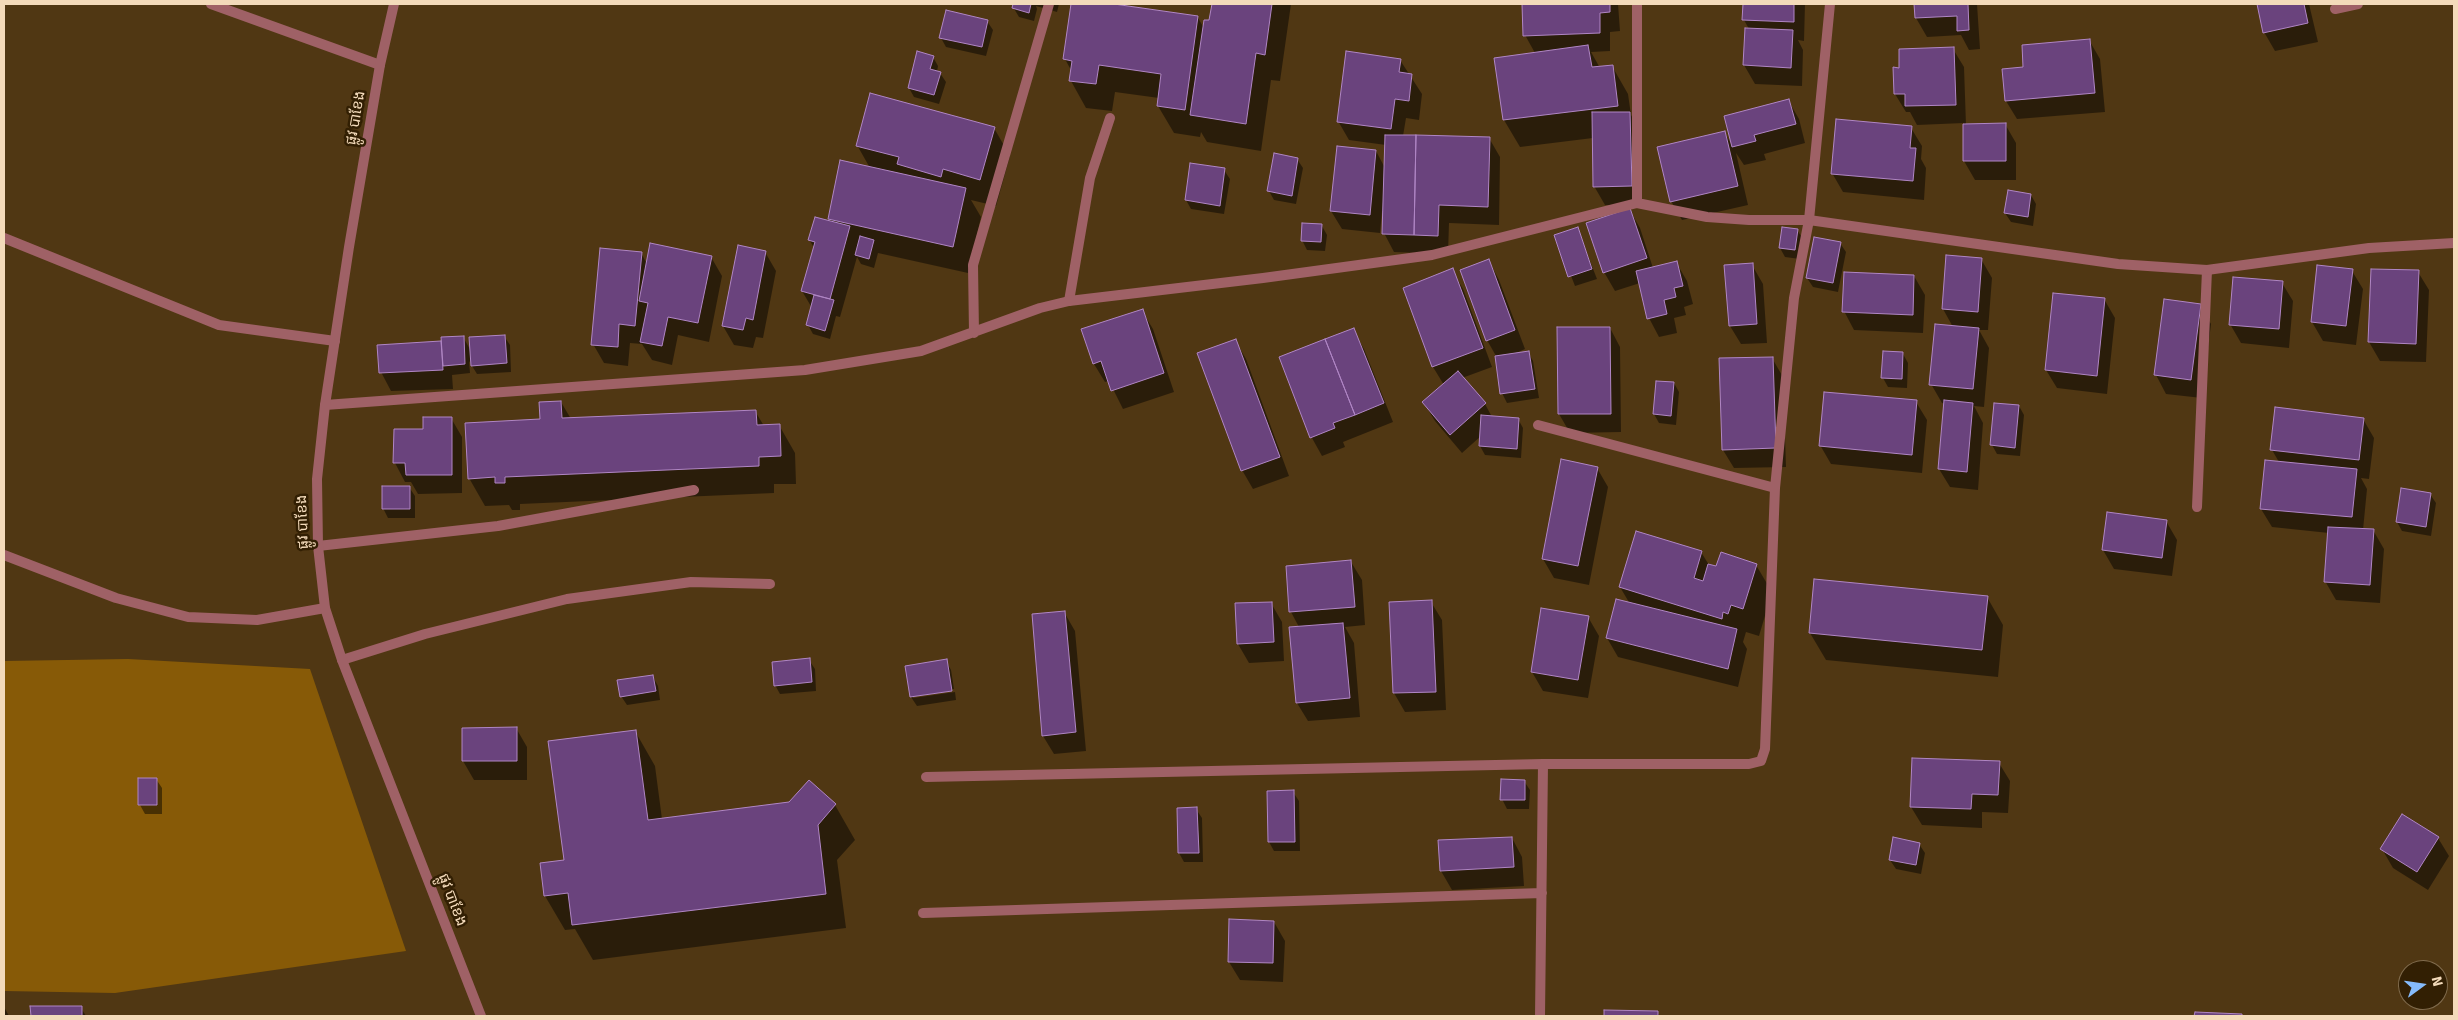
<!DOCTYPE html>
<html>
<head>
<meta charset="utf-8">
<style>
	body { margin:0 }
	#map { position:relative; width:2458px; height:1020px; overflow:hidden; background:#503713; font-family:Signika,sans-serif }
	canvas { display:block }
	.frame { position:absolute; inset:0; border:5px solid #f3daba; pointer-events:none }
	.north { position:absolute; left:2398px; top:960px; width:50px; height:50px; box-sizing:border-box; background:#321f03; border:1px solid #7f6a4c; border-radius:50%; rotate:76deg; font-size:14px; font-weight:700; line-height:20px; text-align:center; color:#f3daba }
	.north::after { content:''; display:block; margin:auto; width:18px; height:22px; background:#86bbfb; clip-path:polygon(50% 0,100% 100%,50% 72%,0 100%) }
</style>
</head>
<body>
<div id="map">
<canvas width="2458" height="1020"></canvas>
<div class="frame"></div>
<div class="north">N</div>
</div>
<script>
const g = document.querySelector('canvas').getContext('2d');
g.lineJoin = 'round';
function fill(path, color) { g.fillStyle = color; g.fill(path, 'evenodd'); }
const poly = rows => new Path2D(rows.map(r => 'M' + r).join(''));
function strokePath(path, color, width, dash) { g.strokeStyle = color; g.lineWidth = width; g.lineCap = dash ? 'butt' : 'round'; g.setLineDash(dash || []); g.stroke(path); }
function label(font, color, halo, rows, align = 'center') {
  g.font = font + ' Signika,"Noto Sans Khmer",sans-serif'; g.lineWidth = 5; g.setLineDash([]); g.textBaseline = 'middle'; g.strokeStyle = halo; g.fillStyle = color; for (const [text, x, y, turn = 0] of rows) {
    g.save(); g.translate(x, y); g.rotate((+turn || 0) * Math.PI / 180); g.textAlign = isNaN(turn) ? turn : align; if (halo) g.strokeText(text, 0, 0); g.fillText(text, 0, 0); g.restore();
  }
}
fill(poly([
	[128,659,310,669,406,951,115,993,4,991,4,661]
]), '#875a07');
fill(poly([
	[1014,4,1059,4,1057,12,1036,6,1037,9,1034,21,1019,17,1013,7],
	[1072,4,1105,4,1198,18,1204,28,1210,22,1213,4,1291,4,1280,81,1271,80,1261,151,1207,142,1201,132,1200,137,1174,133,1158,106,1159,98,1115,92,1112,111,1086,108,1071,81,1072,72,1065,59],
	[1523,4,1618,4,1620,31,1610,32,1610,51,1591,52,1600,68,1612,66,1628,94,1631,115,1641,132,1642,205,1605,205,1594,186,1593,138,1520,147,1504,120,1496,59,1535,53,1525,35],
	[1744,4,1805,4,1804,41,1798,40,1803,50,1802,86,1755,84,1744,65,1749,29,1744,20],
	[1915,4,1977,4,1980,49,1969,50,1961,35,1927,37,1916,18],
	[2258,4,2309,4,2318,42,2275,51,2264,32],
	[987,21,993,30,986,56,946,47,941,38],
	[2089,40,2100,59,2105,112,2017,119,2006,101,2025,68],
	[1953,49,1964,67,1966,125,2005,124,2016,143,2016,180,1975,180,1964,161,1964,123,1917,125,1910,112,1906,112,1895,94,1901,69],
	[933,57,938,66,937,72,940,73,946,82,939,104,914,97,909,88],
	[1400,60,1422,94,1419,120,1406,118,1403,136,1489,138,1500,157,1499,225,1449,223,1448,254,1394,252,1384,233,1384,211,1382,211,1380,233,1342,229,1331,211,1376,151,1385,168,1386,145,1349,140,1338,121],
	[1788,100,1799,119,1805,143,1764,154,1766,160,1744,165,1736,153,1748,205,1682,220,1671,201,1725,133,1731,144],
	[994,128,1010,156,996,206,971,200,981,217,968,273,878,253,874,268,861,264,857,257,840,317,836,316,830,339,813,334,808,325,812,308,802,291,814,248,809,239,831,222,829,219,870,168,857,145],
	[1911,128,1922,146,1921,159,1926,168,1924,200,1843,192,1832,173],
	[1297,159,1303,168,1296,204,1274,200,1269,191],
	[1224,170,1230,179,1224,214,1191,209,1186,200],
	[2031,195,2036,204,2033,226,2011,222,2005,213],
	[1629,209,1640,228,1653,268,1676,262,1687,281,1693,304,1684,307,1686,315,1674,318,1677,333,1659,337,1649,318,1640,283,1615,291,1604,272],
	[1322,226,1327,235,1325,251,1307,250,1302,240],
	[1577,228,1597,279,1575,286,1555,235],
	[1797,230,1803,239,1800,259,1785,257,1780,248],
	[1840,243,1846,252,1838,292,1813,287,1807,278],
	[765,252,776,271,763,338,756,337,753,348,734,345,723,326],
	[641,253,647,264,711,257,722,276,709,342,678,335,672,365,652,360,642,344,630,343,628,366,604,363,593,344],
	[1981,259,1992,278,1988,330,1979,330,1989,348,1984,407,1974,406,1983,423,1978,490,1950,487,1939,469,1945,404,1942,403,1931,384,1953,327,1943,309],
	[1489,261,1499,280,1525,349,1514,354,1528,352,1533,361,1539,398,1507,403,1502,393,1496,356,1487,340],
	[1752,265,1763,284,1767,343,1741,344,1730,326],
	[1452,270,1463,289,1492,367,1462,378,1485,404,1492,417,1518,419,1523,428,1521,458,1485,455,1480,446,1481,436,1462,453,1435,421,1424,403,1444,385,1433,367,1404,288],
	[2352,271,2363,289,2356,345,2323,341,2312,322],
	[2418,272,2429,290,2426,362,2380,361,2369,342],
	[1914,276,1925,295,1923,333,1854,330,1844,311],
	[2282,283,2293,301,2289,348,2241,343,2230,324],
	[2104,299,2115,318,2107,394,2057,388,2046,370],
	[2200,305,2211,324,2202,398,2166,394,2156,375],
	[1142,311,1153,329,1174,392,1123,409,1109,381,1105,382,1094,364,1083,330],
	[1610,328,1620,347,1621,432,1570,433,1559,414],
	[1353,330,1364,349,1393,422,1343,442,1345,447,1322,456,1312,438,1281,358],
	[504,336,510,345,511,372,477,374,469,361,470,373,452,375,453,389,391,391,381,372,440,342,443,346,463,337,471,351],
	[1235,340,1246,359,1289,476,1253,489,1242,470],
	[1884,353,1903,354,1908,363,1907,388,1888,387,1883,378],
	[1772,358,1783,377,1786,467,1734,468,1723,450],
	[1674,383,1679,392,1676,425,1659,423,1654,414],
	[561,402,571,419,755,411,764,426,779,425,795,453,796,484,774,484,774,493,520,504,520,510,512,510,509,505,485,506,469,478,541,421],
	[1916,402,1927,420,1922,473,1831,464,1820,445],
	[2019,406,2024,415,2020,456,1997,454,1992,445],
	[451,418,462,437,462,493,418,494,411,482,405,482,395,463,424,430],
	[2363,419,2374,438,2369,479,2361,478,2367,489,2363,530,2373,530,2384,549,2380,603,2336,600,2325,581,2329,533,2272,527,2261,509,2279,462,2272,450],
	[1597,468,1608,487,1589,585,1554,578,1543,559],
	[409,487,415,496,415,518,388,518,383,508],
	[2402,490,2430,494,2436,503,2431,536,2402,531,2397,522],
	[2166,521,2177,540,2172,576,2114,569,2103,550],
	[1701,552,1709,565,1717,568,1756,565,1772,592,1759,636,1746,632,1743,642,1747,649,1738,687,1618,657,1607,638,1630,604,1620,587],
	[1351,562,1362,580,1365,625,1345,627,1354,643,1360,717,1308,721,1297,703,1299,627,1291,612,1287,567],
	[1815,581,1987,597,2003,625,1998,677,1826,660,1810,633],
	[1431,602,1442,620,1446,710,1405,712,1394,693,1390,603],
	[1271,603,1282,622,1284,661,1249,663,1238,644],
	[1542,609,1588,617,1599,636,1588,698,1543,691,1532,672],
	[1064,612,1075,631,1086,751,1054,754,1043,736],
	[809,660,815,669,816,691,780,694,775,685],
	[946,661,951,670,954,689,913,695,913,698,955,692,956,700,917,706,911,697],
	[653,677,658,686,660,700,627,705,621,696],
	[516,728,527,747,527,780,474,780,463,761,463,729],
	[635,731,655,766,662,819,835,805,855,840,837,860,846,928,593,960,575,929,565,930,545,896],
	[1999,763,2010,781,2008,813,1982,812,1982,828,1922,825,1911,807],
	[156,779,162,788,162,814,145,814,140,805],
	[1524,781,1530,790,1529,809,1507,809,1502,799],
	[1268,792,1293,792,1299,801,1300,851,1274,851,1269,842],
	[1178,809,1196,809,1202,818,1203,862,1184,862,1179,853],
	[1512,838,1522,857,1524,886,1452,890,1441,871,1439,841],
	[2438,838,2449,856,2428,890,2393,868,2382,849],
	[1919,844,1925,853,1921,874,1896,869,1890,860],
	[1274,922,1285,941,1283,982,1240,980,1229,962],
	[4,1007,9,1016,4,1016],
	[32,1008,81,1008,86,1016,32,1016],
	[1605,1011,1657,1012,1660,1016,1605,1016]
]), '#0007');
const building = poly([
	[1013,4,1031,4,1029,13,1012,8,1013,4],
	[1071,4,1114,4,1198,16,1185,110,1157,106,1161,74,1099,65,1096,84,1069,81,1072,61,1063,59,1071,4],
	[1212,4,1272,4,1265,55,1256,53,1246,124,1190,115,1204,20,1209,20,1212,4],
	[1522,4,1610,4,1610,12,1600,13,1600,33,1523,36,1522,4],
	[1743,4,1794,4,1794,22,1742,20,1743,4],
	[1914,4,1968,4,1969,30,1957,31,1957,16,1915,18,1914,4],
	[2257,4,2304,4,2308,23,2263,33,2257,4],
	[946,10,988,20,982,47,939,38,946,10],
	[1745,28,1793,30,1791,68,1743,65,1745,28],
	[2090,39,2095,93,2005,101,2002,69,2023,67,2022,45,2090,39],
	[1588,45,1592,67,1613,65,1618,106,1503,120,1494,58,1588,45],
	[1954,47,1956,105,1905,106,1905,94,1894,94,1893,67,1899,68,1899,49,1954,47],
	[917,51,934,56,930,69,941,72,934,95,908,88,917,51],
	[1346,51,1401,59,1399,72,1412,74,1409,101,1395,99,1391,129,1337,122,1346,51],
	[870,93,995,127,980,180,943,169,941,177,897,164,899,157,856,146,870,93],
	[1789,99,1796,124,1754,135,1756,141,1732,147,1724,116,1789,99],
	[1592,112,1630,112,1632,186,1593,187,1592,112],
	[1836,119,1912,126,1910,148,1916,148,1913,181,1831,174,1836,119],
	[2006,123,2006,161,1963,161,1963,124,2006,123],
	[1725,131,1738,186,1670,202,1657,147,1725,131],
	[1385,135,1416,135,1414,235,1382,234,1385,135],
	[1416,135,1490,137,1488,207,1439,205,1438,236,1414,235,1416,135],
	[1337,146,1376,150,1370,215,1330,211,1337,146],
	[1274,153,1298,158,1292,196,1267,191,1274,153],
	[840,160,966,188,953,247,828,219,840,160],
	[1190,163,1225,168,1220,206,1185,200,1190,163],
	[2008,190,2031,194,2028,217,2004,213,2008,190],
	[1630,208,1647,258,1603,273,1586,223,1630,208],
	[815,217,850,226,830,299,801,291,815,242,808,240,815,217],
	[1302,223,1322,224,1321,242,1301,241,1302,223],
	[1578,227,1592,269,1568,277,1554,235,1578,227],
	[1782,227,1798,229,1795,250,1779,248,1782,227],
	[860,236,874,240,869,259,855,255,860,236],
	[1814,237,1841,242,1833,283,1806,278,1814,237],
	[650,243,712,256,698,323,668,317,662,346,640,342,648,303,639,301,650,243],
	[738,245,766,251,753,320,746,318,743,330,722,326,738,245],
	[600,248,642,252,635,326,619,324,618,347,591,345,600,248],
	[1946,255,1982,258,1978,312,1942,309,1946,255],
	[1489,259,1515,330,1486,341,1460,270,1489,259],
	[1677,261,1683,286,1674,288,1676,297,1664,300,1667,314,1647,319,1636,271,1677,261],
	[1753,263,1757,324,1729,326,1724,265,1753,263],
	[2317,265,2353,269,2346,326,2311,322,2317,265],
	[1453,268,1483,348,1432,367,1403,288,1453,268],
	[2371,269,2419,270,2416,344,2368,342,2371,269],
	[1844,272,1914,275,1913,315,1842,312,1844,272],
	[2233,277,2283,281,2279,329,2229,325,2233,277],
	[2053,293,2105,298,2097,376,2045,370,2053,293],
	[814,295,834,300,825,331,806,325,814,295],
	[2164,299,2201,304,2191,380,2154,375,2164,299],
	[1143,309,1164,373,1111,391,1101,361,1093,364,1081,329,1143,309],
	[1935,324,1979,328,1973,389,1929,385,1935,324],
	[1557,327,1610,327,1611,414,1558,414,1557,327],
	[1354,328,1384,403,1355,415,1325,339,1354,328],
	[505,335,507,363,471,366,469,337,505,335],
	[464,336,465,364,443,366,441,337,464,336],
	[1236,339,1280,457,1241,471,1197,353,1236,339],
	[1325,339,1355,415,1333,423,1335,428,1310,438,1279,357,1325,339],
	[441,341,443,370,379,373,377,345,441,341],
	[1529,351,1535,389,1500,394,1495,356,1529,351],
	[1883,351,1903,352,1902,379,1881,378,1883,351],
	[1773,357,1776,448,1722,450,1719,358,1773,357],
	[1458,371,1486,403,1450,435,1422,402,1458,371],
	[1656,381,1674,382,1671,416,1653,414,1656,381],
	[1824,392,1917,400,1912,455,1819,446,1824,392],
	[1944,400,1973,403,1967,472,1938,469,1944,400],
	[561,401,562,418,756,410,757,425,780,424,781,456,759,457,759,466,505,477,505,483,495,483,495,477,468,479,465,423,540,419,539,402,561,401],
	[1994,403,2019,405,2015,448,1990,445,1994,403],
	[2275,407,2364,418,2359,460,2270,450,2275,407],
	[1481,415,1519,418,1517,449,1479,446,1481,415],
	[423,417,452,417,452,475,406,475,405,463,393,463,394,429,423,429,423,417],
	[1561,459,1598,467,1578,566,1542,559,1561,459],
	[2265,460,2357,469,2352,517,2260,509,2265,460],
	[382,486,410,486,410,509,382,509,382,486],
	[2401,488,2431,493,2426,527,2396,522,2401,488],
	[2107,512,2167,520,2162,558,2102,550,2107,512],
	[2328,527,2374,529,2370,585,2324,582,2328,527],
	[1636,531,1702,551,1694,578,1703,581,1708,564,1716,566,1721,552,1757,564,1743,609,1731,605,1728,614,1723,612,1722,619,1619,587,1636,531],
	[1351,560,1355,607,1289,612,1286,566,1351,560],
	[1814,579,1988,596,1982,650,1809,633,1814,579],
	[1616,599,1737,629,1728,669,1606,638,1616,599],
	[1432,600,1436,692,1393,693,1389,602,1432,600],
	[1272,602,1274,642,1237,644,1235,603,1272,602],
	[1541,608,1589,616,1578,680,1531,672,1541,608],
	[1065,611,1076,732,1042,736,1032,614,1065,611],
	[1343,623,1350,698,1296,703,1289,627,1343,623],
	[810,658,812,682,774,686,772,662,810,658],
	[947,659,952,691,910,697,905,666,947,659],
	[653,675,656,691,620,697,617,680,653,675],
	[517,727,517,761,462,761,462,728,517,727],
	[636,730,648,820,789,802,809,780,836,804,818,825,826,894,572,925,568,893,544,896,540,863,564,860,548,741,636,730],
	[1912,758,2000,761,1998,795,1972,794,1971,809,1910,807,1912,758],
	[138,778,157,778,157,805,138,805,138,778],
	[1501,779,1525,780,1525,800,1500,800,1501,779],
	[1294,790,1295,842,1268,842,1267,791,1294,790],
	[1197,807,1199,853,1178,853,1177,808,1197,807],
	[2402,814,2439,837,2417,872,2380,849,2402,814],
	[1512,837,1514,867,1440,871,1438,840,1512,837],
	[1893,837,1920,843,1916,865,1889,860,1893,837],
	[1229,919,1274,921,1273,963,1228,962,1229,919],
	[30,1006,82,1006,82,1016,31,1016,30,1006],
	[1604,1010,1658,1011,1658,1016,1604,1016,1604,1010],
	[2195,1012,2242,1014,2242,1016,2194,1016,2195,1012]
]);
fill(building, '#6a437d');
strokePath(building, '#b086c5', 1);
strokePath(poly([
	[2335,9,2358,4],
	[1069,301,1090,178,1110,118],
	[2197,507,2207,270],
	[318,546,498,526,694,490],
	[342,660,425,634,567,599,691,582,770,584]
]), '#9f6166', 10);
strokePath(poly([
	[211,4,380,65],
	[1637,203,1637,4],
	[4,238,219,325,335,341],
	[974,333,973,265,1049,4],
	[325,405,805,370,921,351,1040,308,1069,301,1263,278,1432,255,1637,203,1707,217,1749,220,1809,220,2118,264,2207,270,2369,248,2454,243],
	[1538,425,1775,488],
	[4,555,116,598,188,617,257,620,325,608],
	[926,777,1543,764],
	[923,913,1542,893],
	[1540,1016,1543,764,1749,764,1761,761,1765,749,1775,488,1794,298,1809,220,1830,4]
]), '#9f6166', 10);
strokePath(poly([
	[394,4,380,65,349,247,325,405,317,479,318,546,325,608,342,660,481,1016]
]), '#9f6166', 10);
label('15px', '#f3daba', '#321f03', [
	["ផ្លូវ បាខែង",356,118,-80],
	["ផ្លូវ បាខែង",303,522,-92],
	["ផ្លូវ បាខែង",452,900,69]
]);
</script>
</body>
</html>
